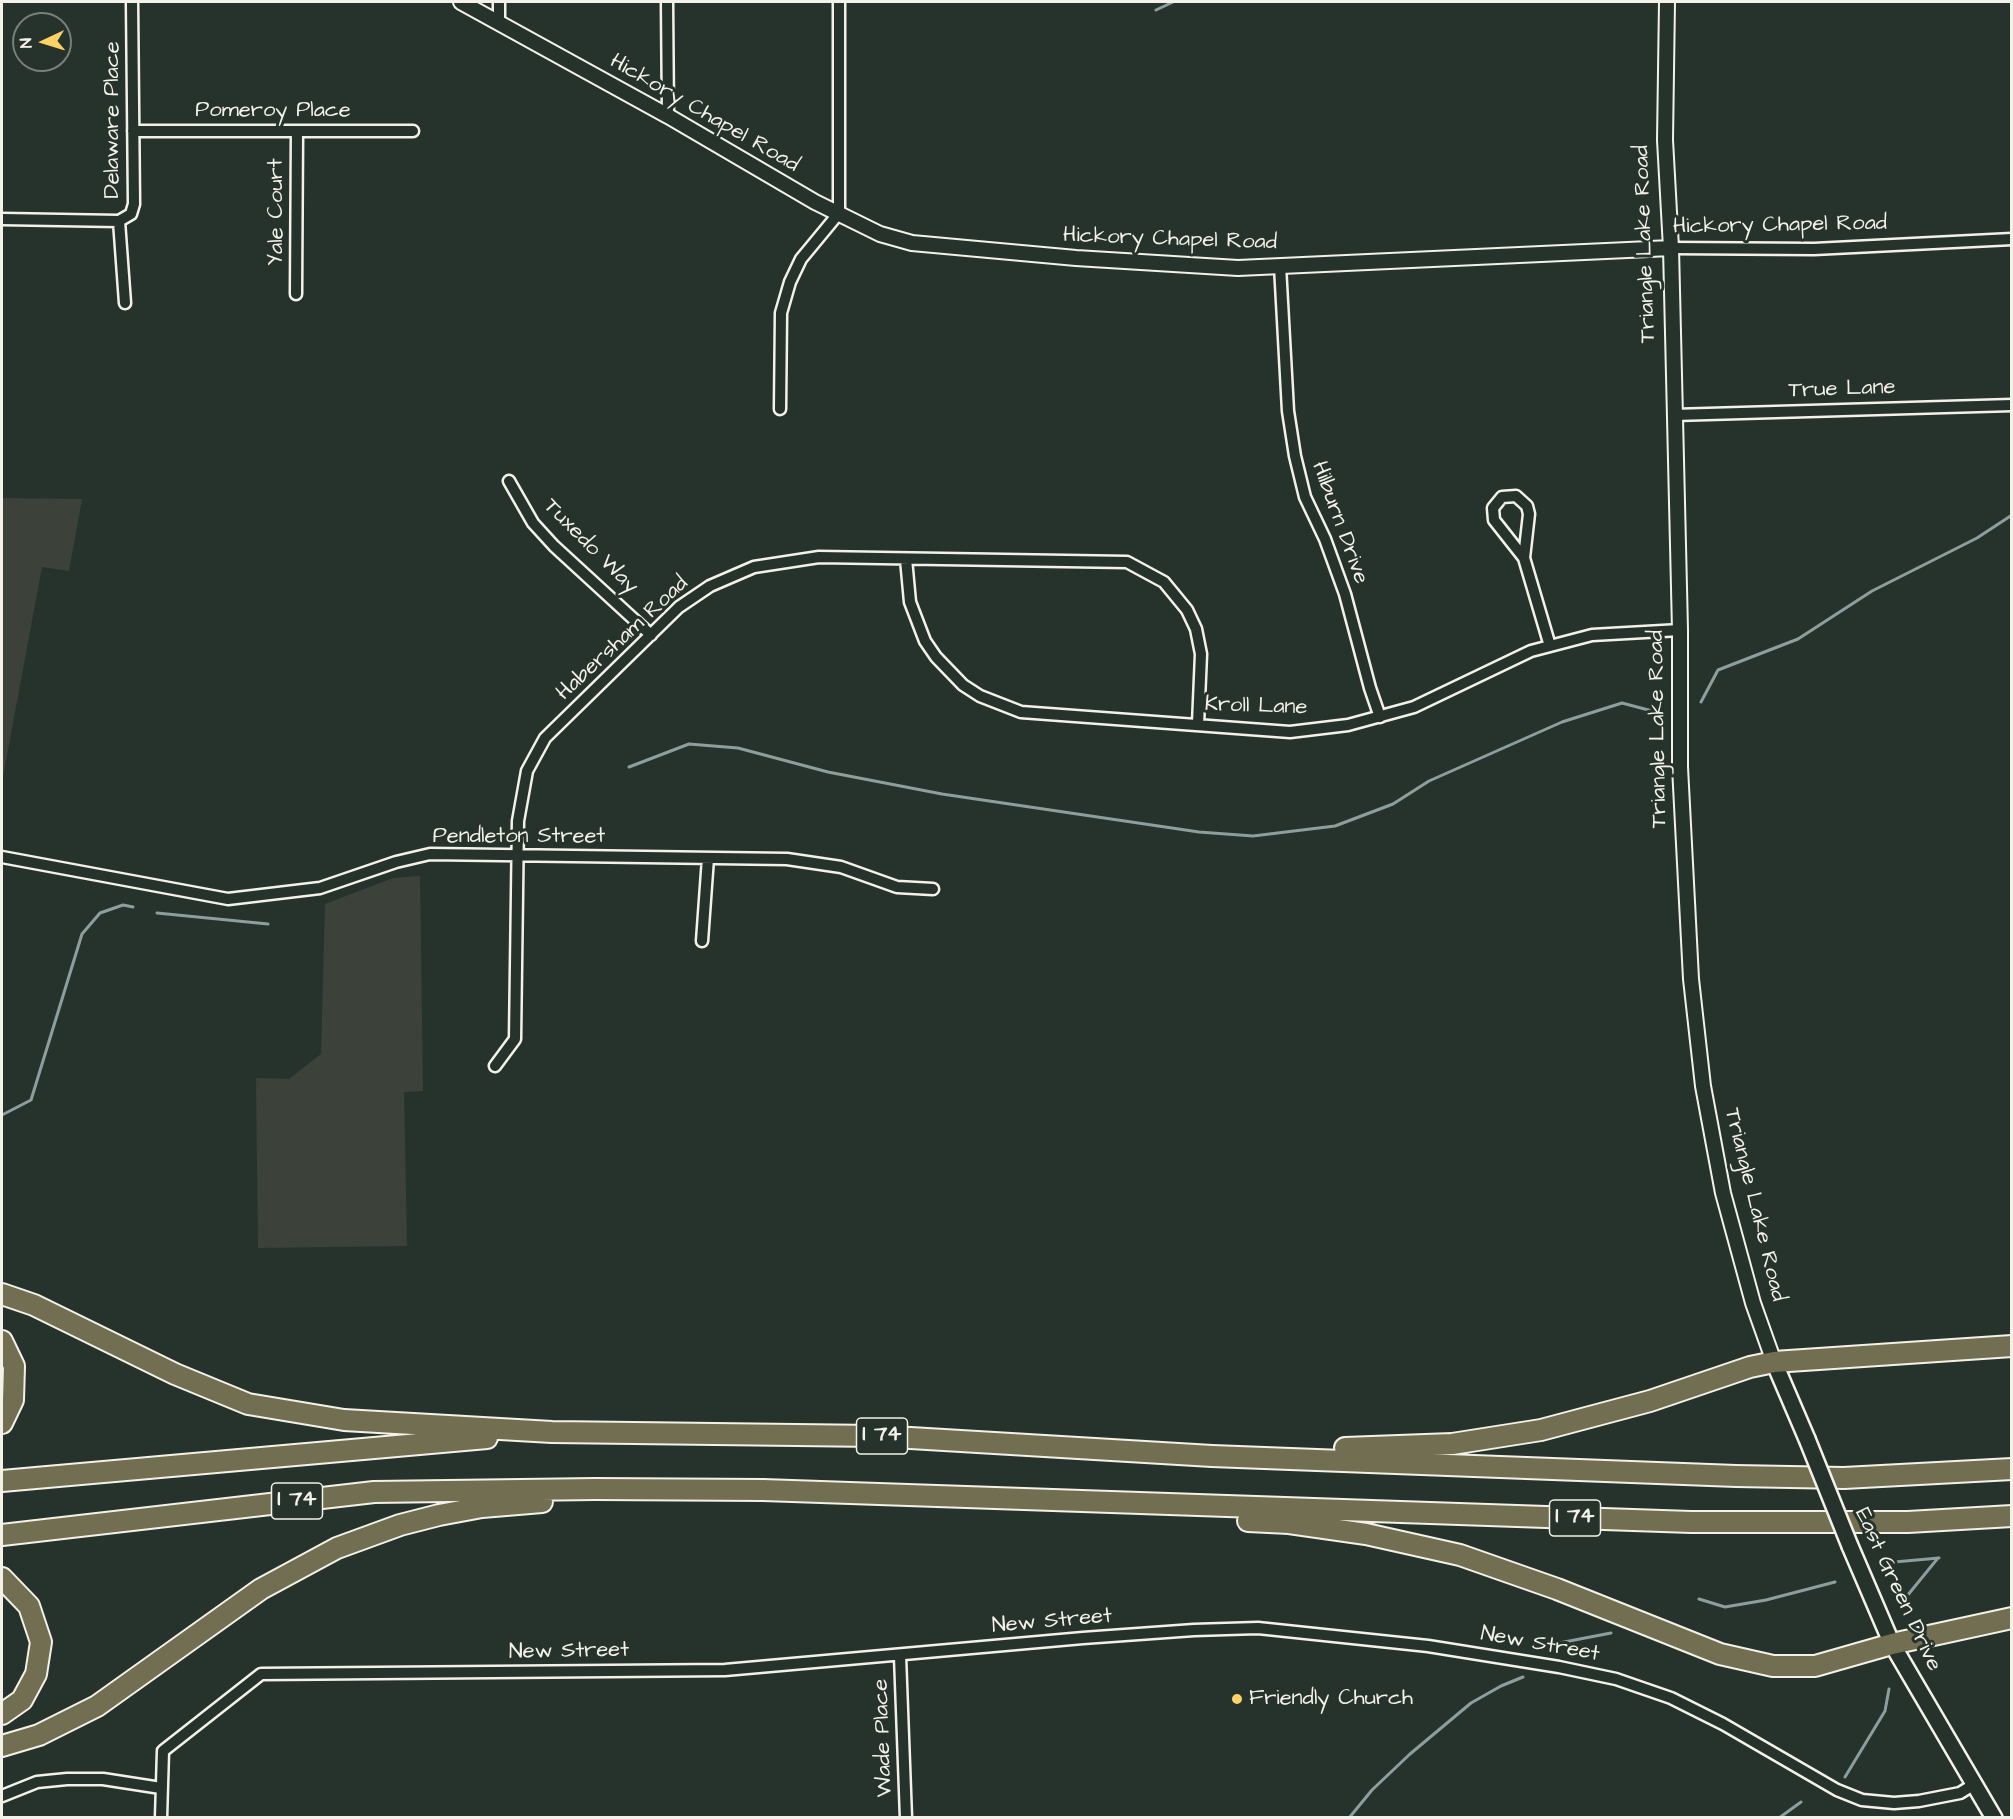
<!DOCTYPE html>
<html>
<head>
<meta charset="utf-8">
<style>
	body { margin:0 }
	#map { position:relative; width:2013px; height:1819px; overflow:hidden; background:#26332d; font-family:"Architects Daughter",sans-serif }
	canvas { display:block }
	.frame { position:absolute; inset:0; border:3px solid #f4f1e8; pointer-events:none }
	.north { position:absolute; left:12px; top:12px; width:60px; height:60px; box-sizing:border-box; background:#26332d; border:2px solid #787f78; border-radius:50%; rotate:266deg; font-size:16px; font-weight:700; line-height:24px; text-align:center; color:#f4f1e8 }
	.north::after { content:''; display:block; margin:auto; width:21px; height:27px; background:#ffd166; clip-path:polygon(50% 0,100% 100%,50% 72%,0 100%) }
</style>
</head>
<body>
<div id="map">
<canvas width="2013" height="1819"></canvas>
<div class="frame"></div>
<div class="north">N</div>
</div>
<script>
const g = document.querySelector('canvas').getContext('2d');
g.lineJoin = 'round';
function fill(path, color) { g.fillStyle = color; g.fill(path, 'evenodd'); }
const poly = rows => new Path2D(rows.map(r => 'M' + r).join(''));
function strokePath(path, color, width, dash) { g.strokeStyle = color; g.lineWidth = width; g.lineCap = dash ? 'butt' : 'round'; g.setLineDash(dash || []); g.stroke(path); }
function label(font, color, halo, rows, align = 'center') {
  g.font = font + ' "Architects Daughter",sans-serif'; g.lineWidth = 6; g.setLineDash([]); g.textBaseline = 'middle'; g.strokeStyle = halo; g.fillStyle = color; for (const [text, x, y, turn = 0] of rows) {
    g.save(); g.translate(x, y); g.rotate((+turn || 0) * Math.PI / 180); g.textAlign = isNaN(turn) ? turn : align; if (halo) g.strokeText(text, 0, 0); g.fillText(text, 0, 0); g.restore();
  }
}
fill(poly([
	[2,498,82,499,69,571,42,567,2,782],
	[420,876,423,1091,404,1092,407,1246,258,1248,256,1078,289,1079,321,1054,325,904,393,878]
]), '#3c423a');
strokePath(poly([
	[1156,10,1173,2],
	[1701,702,1718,670,1798,639,1872,591,1977,538,2012,515],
	[629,767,689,744,738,748,828,772,942,794,1199,832,1253,836,1335,826,1393,804,1429,781,1562,722,1622,703,1656,712],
	[157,913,268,924],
	[2,1115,31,1100,82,934,100,913,123,905,133,907],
	[1883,1563,1939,1558],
	[1907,1596,1938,1558],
	[1699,1599,1725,1607,1766,1600,1835,1582],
	[1552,1647,1559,1643,1611,1633],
	[1845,1777,1885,1711,1889,1689],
	[1349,1818,1372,1790,1410,1754,1471,1703,1501,1686,1523,1677],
	[1779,1818,1801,1802]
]), '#8c9e9e', 3);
const minor = poly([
	[499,2,499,21],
	[667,2,668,116],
	[133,131,413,131],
	[2,219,119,221,131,214,134,204,132,2],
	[119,221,125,303],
	[1671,248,1814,249,2012,239],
	[1280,266,1288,411,1295,456,1305,497,1325,539,1345,594,1370,688,1380,717],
	[296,294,297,131],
	[780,409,781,313,790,282,801,259,839,213,839,2],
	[1674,415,2012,405],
	[509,481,533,523,554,546,651,635],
	[1524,558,1529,514,1527,506,1516,496,1502,497,1493,508,1494,520,1524,558,1550,646],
	[906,559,910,602,925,641,936,657,963,685,980,696,1021,712,1290,732,1348,725,1414,707,1531,651,1592,635,1680,630],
	[2,857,228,899,320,888,396,862,430,854,787,859,841,867,897,887,933,889],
	[702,941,708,858],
	[495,1066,515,1039,518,821,527,771,545,738,679,607,710,586,754,567,819,557,1127,562,1164,582,1187,610,1196,629,1201,654,1198,724],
	[900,1656,906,1818],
	[2,1796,37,1782,67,1779,103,1779,161,1788],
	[161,1818,163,1751,261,1674,725,1670,1083,1638,1194,1630,1258,1628,1428,1646,1559,1667,1616,1679,1671,1698,1723,1724,1837,1790,1862,1800,1894,1803,1919,1801,1960,1793,1973,1785]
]);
const tertiary = poly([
	[461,2,668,116,815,202,880,234,912,243,1076,258,1238,268,1671,248],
	[1667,2,1665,140,1671,248,1680,630,1680,767,1691,979,1703,1086,1723,1193,1753,1303,1774,1362]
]);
const secondary = poly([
	[1774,1362,1807,1439],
	[1850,1546,1892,1644,1994,1818]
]);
const motorway = poly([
	[2,1294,34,1305,175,1374,248,1404,344,1420,552,1432,877,1436,1212,1456,1736,1476,1844,1478,2012,1469],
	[2,1341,14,1366,13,1400,2,1423],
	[1345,1448,1452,1444,1541,1430,1650,1401,1750,1367,1774,1362,2012,1346],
	[2,1481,487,1438],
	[1248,1521,1289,1523,1366,1534,1460,1555,1557,1589,1720,1654,1773,1666,1815,1666,1892,1644,2012,1618],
	[2,1535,374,1492,595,1489,763,1490,1691,1522,1908,1522,2012,1516],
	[2,1578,29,1606,41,1642,36,1674,22,1700,2,1714],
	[2,1746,39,1735,97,1706,261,1589,337,1548,400,1525,439,1515,482,1507,542,1502]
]);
strokePath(minor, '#f4f1e8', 15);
strokePath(tertiary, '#f4f1e8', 18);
strokePath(secondary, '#f4f1e8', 20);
strokePath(motorway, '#f4f1e8', 24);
strokePath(minor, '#26332d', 10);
strokePath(tertiary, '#26332d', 14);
strokePath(secondary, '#26332d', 15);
strokePath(motorway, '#726e52', 20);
const secondaryBridge = poly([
	[1807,1439,1850,1546]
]);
strokePath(secondaryBridge, '#f4f1e8', 20, []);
strokePath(secondaryBridge, '#26332d', 15);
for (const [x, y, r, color] of [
	[1237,1699,6,"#ffd166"]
]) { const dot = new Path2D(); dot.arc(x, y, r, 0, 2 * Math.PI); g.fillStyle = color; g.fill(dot); strokePath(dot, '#26332d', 2); }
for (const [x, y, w] of [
	[882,1436,51],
	[297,1501,51],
	[1575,1518,51]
]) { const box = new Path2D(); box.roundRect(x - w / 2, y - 18, w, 36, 4.5); g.fillStyle = '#26332d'; g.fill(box); strokePath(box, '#f4f1e8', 1.5); }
label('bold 21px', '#f4f1e8', null, [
	["I 74",882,1436],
	["I 74",297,1501],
	["I 74",1575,1518]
]);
label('22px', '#f4f1e8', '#26332d', [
	["Pomeroy Place",273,111],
	["Hickory Chapel Road",704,114,30],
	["Delaware Place",113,120,-90],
	["Yale Court",277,212,-90],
	["Hickory Chapel Road",1780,226,-1],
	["Hickory Chapel Road",1170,240,2],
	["Triangle Lake Road",1646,244,-92],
	["True Lane",1842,390,-2],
	["Hilburn Drive",1339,523,70],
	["Tuxedo Way",590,547,45],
	["Habersham Road",623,639,-43],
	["Kroll Lane",1256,707,2],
	["Triangle Lake Road",1659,729,-91],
	["Pendleton Street",519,837],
	["Triangle Lake Road",1754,1205,76],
	["East Green Drive",1897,1590,65],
	["New Street",1052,1622,-5],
	["New Street",1540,1645,10],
	["New Street",569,1652,-1],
	["Wade Place",884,1738,-92]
]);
label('22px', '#f4f1e8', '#26332d', [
	["Friendly Church",1249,1699]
], 'left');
</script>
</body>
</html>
